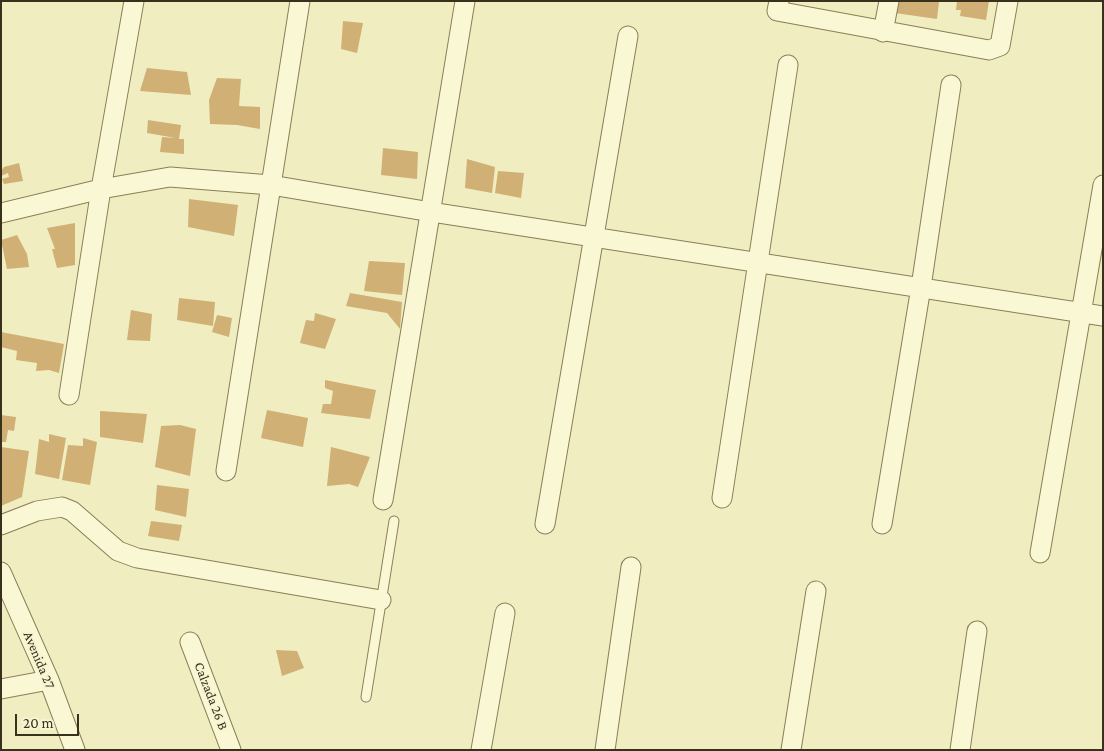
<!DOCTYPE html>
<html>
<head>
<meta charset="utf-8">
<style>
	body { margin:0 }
	#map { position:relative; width:1104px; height:751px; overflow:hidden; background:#f0edc1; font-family:"Crimson Pro",serif }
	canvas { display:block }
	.frame { position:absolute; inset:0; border:2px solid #39311c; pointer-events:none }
	.scale { position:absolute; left:15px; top:714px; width:64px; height:22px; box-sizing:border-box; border:2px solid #39311c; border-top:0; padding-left:6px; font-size:15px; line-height:18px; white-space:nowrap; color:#39311c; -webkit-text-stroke:4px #f7f5d1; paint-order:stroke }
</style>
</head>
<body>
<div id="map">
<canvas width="1104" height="751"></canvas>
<div class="frame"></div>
<div class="scale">20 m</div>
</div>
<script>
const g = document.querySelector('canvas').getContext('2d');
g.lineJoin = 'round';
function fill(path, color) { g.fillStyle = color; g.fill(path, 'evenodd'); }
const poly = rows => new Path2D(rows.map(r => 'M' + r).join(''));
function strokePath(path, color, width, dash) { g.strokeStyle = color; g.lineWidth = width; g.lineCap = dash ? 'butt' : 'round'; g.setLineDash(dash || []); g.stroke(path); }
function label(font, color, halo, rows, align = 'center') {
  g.font = font + ' "Crimson Pro",serif'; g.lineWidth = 4; g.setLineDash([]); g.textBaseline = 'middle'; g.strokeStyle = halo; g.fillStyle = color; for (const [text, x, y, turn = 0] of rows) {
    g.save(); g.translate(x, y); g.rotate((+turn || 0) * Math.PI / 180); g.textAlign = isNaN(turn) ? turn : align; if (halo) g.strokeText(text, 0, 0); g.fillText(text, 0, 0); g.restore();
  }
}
fill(poly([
	[897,1,939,2,937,19,895,13],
	[957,1,989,1,986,20,960,16,961,10,956,10],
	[343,21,363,23,357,53,341,49],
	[147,68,187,72,191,95,140,91],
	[217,78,241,79,239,106,260,107,260,129,237,125,210,124,209,100],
	[148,120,181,125,179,139,184,139,184,154,160,152,162,137,176,138,147,133],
	[383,148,418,152,417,179,381,175],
	[467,159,495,167,492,193,465,188],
	[19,163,23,181,4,184,2,179,9,177,8,173,1,176,1,171,4,167],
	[498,171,524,173,521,198,495,193],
	[189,199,238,205,234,236,188,227],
	[75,223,75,265,57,268,52,249,55,249,47,228],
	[17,235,27,254,29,267,7,269,1,240],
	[369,261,405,263,402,295,364,291],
	[350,293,402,302,400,329,387,313,346,306],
	[179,298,215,302,213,326,177,320],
	[131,310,152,314,150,341,127,340],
	[315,313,336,319,325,349,300,343,306,320,314,321],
	[217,315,232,318,229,337,212,332],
	[1,332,64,344,59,373,49,370,36,371,37,363,16,360,17,351,1,347],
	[325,380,376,390,370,419,321,413,323,404,331,404,333,391,325,388],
	[267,410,308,418,303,447,261,438],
	[100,411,147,414,143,443,100,437],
	[1,415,16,417,14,431,8,430,6,442,1,442],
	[180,425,196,429,190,476,155,467,161,426],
	[49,434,66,438,59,479,35,474,39,439,49,442],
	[83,438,97,442,90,485,62,480,68,445,83,446],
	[1,447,29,451,22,497,1,506],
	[331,447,370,457,358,487,349,484,327,486],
	[157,485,189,489,186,517,155,510],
	[151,521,182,525,179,541,148,536],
	[276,650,297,651,304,668,282,676]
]), '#d0b074');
const lane = poly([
	[366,697,394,521]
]);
const street = poly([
	[779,1,777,11,989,50,1000,46,1008,1],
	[883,32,889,1],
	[1,213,101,189,170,177,271,185,431,212,1103,316],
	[69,395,101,189,134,1],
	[226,471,300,1],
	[722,498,788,65],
	[383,500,465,1],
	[545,524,628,36],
	[882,524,921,287,951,85],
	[1,525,37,511,62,507,72,511,118,551,137,558,381,600],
	[1040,553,1103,185],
	[1,572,49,680,75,750],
	[190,642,231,750],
	[1,689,49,680],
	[481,750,505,613],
	[605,750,631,567],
	[791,750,816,591],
	[960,750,977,631]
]);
strokePath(lane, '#8a7e57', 11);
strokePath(street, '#8a7e57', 21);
strokePath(lane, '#faf8d4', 9);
strokePath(street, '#faf8d4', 19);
label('14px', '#39311c', '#f7f5d1', [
	["Avenida 27",39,660,67],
	["Calzada 26 B",211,696,69]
]);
</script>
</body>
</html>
